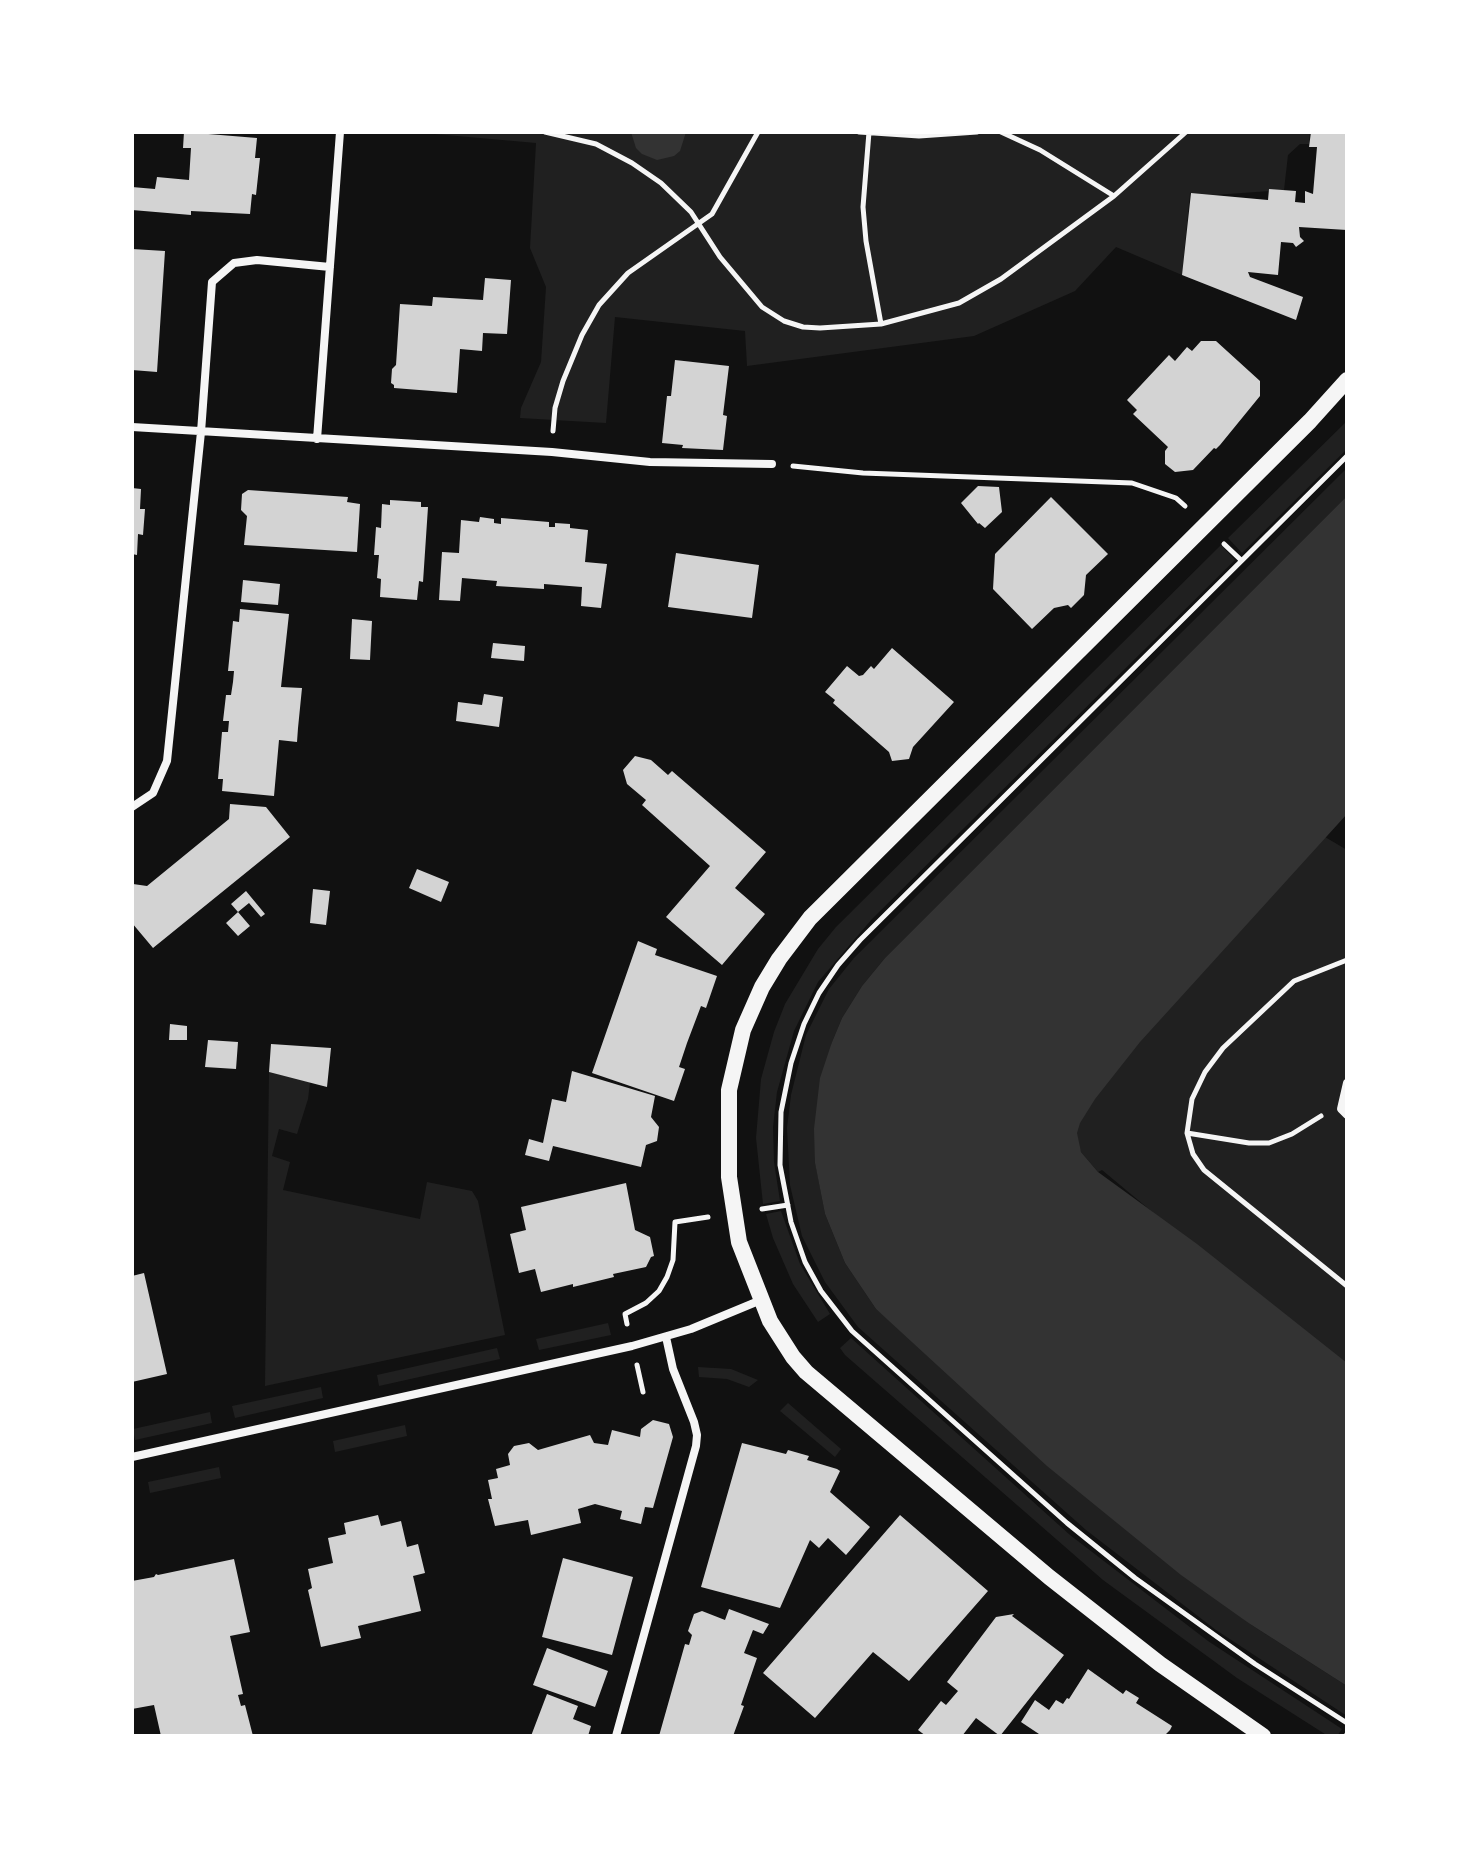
<!DOCTYPE html>
<html>
<head>
<meta charset="utf-8">
<style>
	body { margin:0 }
	#map { position:relative; width:1479px; height:1868px; overflow:hidden; background:#111; font-family:"Fira Sans",sans-serif }
	canvas { display:block }
	.frame { position:absolute; inset:0; border:134px solid #fff; pointer-events:none }
</style>
</head>
<body>
<div id="map">
<canvas width="1479" height="1868"></canvas>
<div class="frame"></div>
</div>
<script>
const g = document.querySelector('canvas').getContext('2d');
g.lineJoin = 'round';
function fill(path, color) { g.fillStyle = color; g.fill(path, 'evenodd'); }
const poly = rows => new Path2D(rows.map(r => 'M' + r).join(''));
function strokePath(path, color, width, dash) { g.strokeStyle = color; g.lineWidth = width; g.lineCap = dash ? 'butt' : 'round'; g.setLineDash(dash || []); g.stroke(path); }
fill(poly([
	[412,132,1310,132,1309,144,1300,144,1288,155,1284,190,1214,195,1190,193,1182,275,1116,247,1075,291,974,336,747,366,745,331,615,317,606,423,520,418,521,408,541,362,546,287,530,248,536,143],
	[1347,421,1347,449,1242,553,1228,538],
	[1347,468,1347,496,885,958,862,986,842,1018,832,1042,815,1162,825,1214,845,1263,876,1309,1250,1624,1347,1686,1347,1716,1216,1630,1086,1530,858,1327,825,1282,802,1236,790,1185,787,1128,791,1095,806,1035,829,989,854,958],
	[1221,545,1235,560,872,919,818,982,794,1031,777,1092,773,1127,774,1162,780,1201,763,1204,756,1138,761,1079,774,1032,785,1004,818,949,836,927],
	[1320,834,1347,850,1347,1374,1102,1170,1098,1172,1081,1152,1070,1127,1077,1098],
	[269,1072,310,1082,308,1099,297,1134,279,1129,272,1156,290,1162,283,1190,420,1219,427,1182,472,1191,478,1201,505,1335,265,1386],
	[781,1211,800,1264,830,1314,818,1322,793,1284,773,1238,766,1214],
	[608,1323,611,1335,539,1350,536,1339],
	[851,1338,1070,1535,1208,1641,1342,1729,1337,1736,1328,1736,1237,1678,1103,1580,845,1355,840,1348],
	[497,1348,500,1359,379,1386,377,1375],
	[698,1367,731,1369,758,1380,749,1387,727,1379,699,1377],
	[321,1387,323,1398,235,1418,232,1406],
	[788,1403,841,1449,835,1457,780,1411],
	[210,1412,212,1423,135,1440,133,1429],
	[405,1425,407,1436,335,1452,333,1441],
	[219,1467,221,1478,150,1493,148,1482]
]), '#202020');
fill(poly([
	[631,132,686,132,680,151,674,156,657,160,642,154,636,148],
	[1347,496,1347,814,1140,1042,1095,1099,1080,1123,1077,1133,1081,1152,1098,1172,1197,1244,1347,1363,1347,1686,1250,1624,1181,1575,1047,1466,876,1309,845,1263,825,1214,815,1163,814,1129,820,1078,832,1042,842,1018,862,986,885,958]
]), '#333');
fill(poly([
	[184,132,257,138,255,158,260,158,256,195,252,194,250,214,191,211,191,215,132,210,132,187,155,189,157,177,189,180,191,148,183,148],
	[1311,132,1347,132,1347,230,1299,227,1300,237,1304,241,1296,247,1293,243,1281,242,1278,275,1248,272,1250,277,1303,297,1296,320,1182,275,1191,193,1268,200,1269,189,1296,191,1295,202,1305,203,1305,191,1313,194,1317,147,1309,147],
	[132,249,165,251,157,372,132,370],
	[485,278,511,280,507,334,483,333,482,351,460,349,457,393,394,388,394,385,391,383,392,369,396,365,400,304,432,306,433,297,483,300],
	[1201,341,1216,341,1260,381,1260,396,1220,445,1216,449,1214,448,1193,470,1175,472,1165,464,1165,451,1168,447,1133,414,1137,410,1127,400,1169,355,1175,361,1187,347,1192,351],
	[675,360,729,366,723,415,727,416,723,450,682,448,683,445,662,443,667,396,671,396],
	[978,486,999,487,1002,512,985,528,979,523,978,524,961,503],
	[132,488,141,489,140,509,145,509,143,535,138,534,137,555,132,554],
	[248,490,348,497,347,502,360,504,357,552,244,545,247,516,241,510,242,494],
	[1051,497,1108,554,1086,575,1084,595,1071,608,1068,605,1054,608,1032,629,993,589,995,554],
	[390,500,421,502,421,507,428,507,423,582,419,581,417,600,380,597,381,579,377,578,379,555,374,555,376,527,381,528,382,504,390,505],
	[480,517,494,519,494,523,501,524,501,518,549,522,549,527,555,527,555,523,570,524,570,528,588,530,585,562,607,564,601,608,581,606,582,587,544,584,544,589,496,586,497,581,462,578,460,601,439,600,442,552,459,553,461,520,479,522],
	[676,553,759,565,752,618,668,607],
	[243,580,280,584,278,605,241,602],
	[240,609,289,614,281,687,302,688,298,728,297,742,279,740,274,796,222,791,223,779,218,779,222,732,228,732,229,721,223,721,226,695,231,695,233,682,234,671,228,671,233,621,239,622],
	[352,619,372,621,370,660,350,659],
	[493,643,525,646,524,661,491,658],
	[892,648,954,702,913,747,909,759,892,761,889,752,833,703,835,700,825,692,847,666,859,676,863,675,871,666,874,669],
	[484,694,503,697,499,727,456,721,458,702,482,705],
	[635,756,651,760,668,775,672,771,766,852,735,888,765,914,722,965,666,917,710,866,642,805,646,800,627,784,623,770],
	[230,804,266,807,290,837,153,948,132,923,133,884,147,886,229,819],
	[417,869,449,882,441,902,409,888],
	[313,889,330,891,326,925,310,923],
	[246,891,265,914,261,917,249,903,238,912,231,904],
	[238,912,250,926,238,936,226,923],
	[638,941,657,949,655,955,717,976,706,1008,701,1006,687,1043,679,1067,685,1069,674,1101,592,1073],
	[170,1024,187,1026,187,1040,169,1040],
	[208,1040,238,1042,236,1069,205,1067],
	[271,1044,331,1048,327,1087,269,1072],
	[572,1071,655,1096,651,1117,659,1127,657,1141,646,1145,641,1167,553,1146,549,1161,525,1155,529,1139,543,1143,552,1099,566,1102],
	[626,1183,635,1230,650,1237,654,1256,651,1257,646,1267,613,1274,614,1277,573,1287,573,1284,541,1292,535,1269,519,1273,510,1234,526,1230,521,1207],
	[144,1273,167,1374,132,1382,132,1276],
	[653,1420,669,1424,673,1437,653,1508,645,1507,641,1524,620,1519,622,1511,595,1504,578,1509,581,1523,531,1535,528,1520,495,1526,488,1499,492,1499,488,1480,498,1478,496,1469,510,1465,508,1454,514,1446,529,1443,538,1450,590,1435,594,1443,608,1445,612,1430,640,1437,641,1429],
	[742,1443,786,1454,788,1450,809,1456,807,1460,837,1469,840,1471,830,1492,870,1527,846,1555,828,1538,819,1548,810,1540,780,1608,701,1587],
	[378,1515,381,1526,401,1521,407,1547,418,1544,425,1573,413,1576,421,1611,358,1626,361,1638,321,1647,308,1590,312,1588,308,1569,333,1563,328,1538,346,1534,344,1523],
	[900,1515,988,1591,909,1681,873,1652,815,1718,763,1673],
	[563,1558,633,1577,612,1655,542,1637],
	[234,1559,250,1632,230,1636,243,1694,238,1695,241,1706,245,1705,253,1736,161,1736,154,1705,132,1709,132,1581,154,1577,156,1574,158,1575],
	[729,1609,769,1624,763,1634,753,1630,744,1653,757,1658,741,1705,744,1706,733,1736,659,1736,685,1644,689,1645,692,1635,688,1631,694,1614,702,1611,725,1620],
	[1014,1614,1012,1616,1064,1655,1000,1736,976,1718,962,1736,926,1736,918,1730,941,1701,946,1705,958,1691,947,1682,996,1617],
	[547,1648,608,1671,595,1707,533,1685],
	[1088,1669,1123,1694,1126,1690,1139,1698,1136,1703,1172,1726,1170,1730,1164,1736,1042,1736,1021,1722,1035,1700,1049,1710,1056,1700,1063,1704,1067,1698,1069,1699],
	[547,1694,578,1706,573,1719,591,1726,588,1736,531,1736]
]), '#d3d3d3');
strokePath(poly([
	[545,132,596,144,632,163,661,183,691,212,720,257,762,307,784,321,803,327,820,328,881,324,959,303,1001,279,1114,196,1186,132],
	[859,132,919,136,977,132],
	[869,132,863,207,866,241,881,324],
	[1001,132,1040,150,1114,196],
	[553,431,555,408,563,381,582,335,599,305,628,273,712,214,758,132],
	[1347,456,860,940,838,965,819,993,804,1024,791,1063,781,1112,780,1165,791,1222,805,1262,821,1291,852,1331,1067,1523,1135,1578,1255,1664,1347,1723],
	[793,466,863,473,1132,483,1176,498,1185,506],
	[1224,544,1241,560],
	[1347,960,1294,981,1223,1048,1205,1072,1192,1099,1187,1133,1193,1154,1204,1170,1347,1286],
	[1187,1133,1249,1143,1269,1143,1292,1134,1321,1116],
	[762,1209,788,1205],
	[627,1324,625,1314,646,1303,659,1291,667,1277,673,1260,675,1222,708,1217],
	[637,1365,643,1392],
	[1346,1736,1347,1734]
]), '#f5f5f5', 5);
strokePath(poly([
	[132,427,552,452,650,462,772,464],
	[317,439,340,132],
	[132,807,153,793,167,761,201,432,212,282,234,263,257,260,330,267],
	[1347,1083,1341,1109,1347,1115],
	[132,1457,632,1346,691,1329,761,1300],
	[616,1736,696,1446,697,1435,694,1422,673,1369,666,1337]
]), '#f5f5f5', 8);
strokePath(poly([
	[1263,1736,1160,1664,1049,1577,806,1372,793,1357,770,1321,739,1242,729,1177,729,1090,743,1030,762,987,779,959,810,918,1310,421,1347,380]
]), '#f5f5f5', 16);
</script>
</body>
</html>
